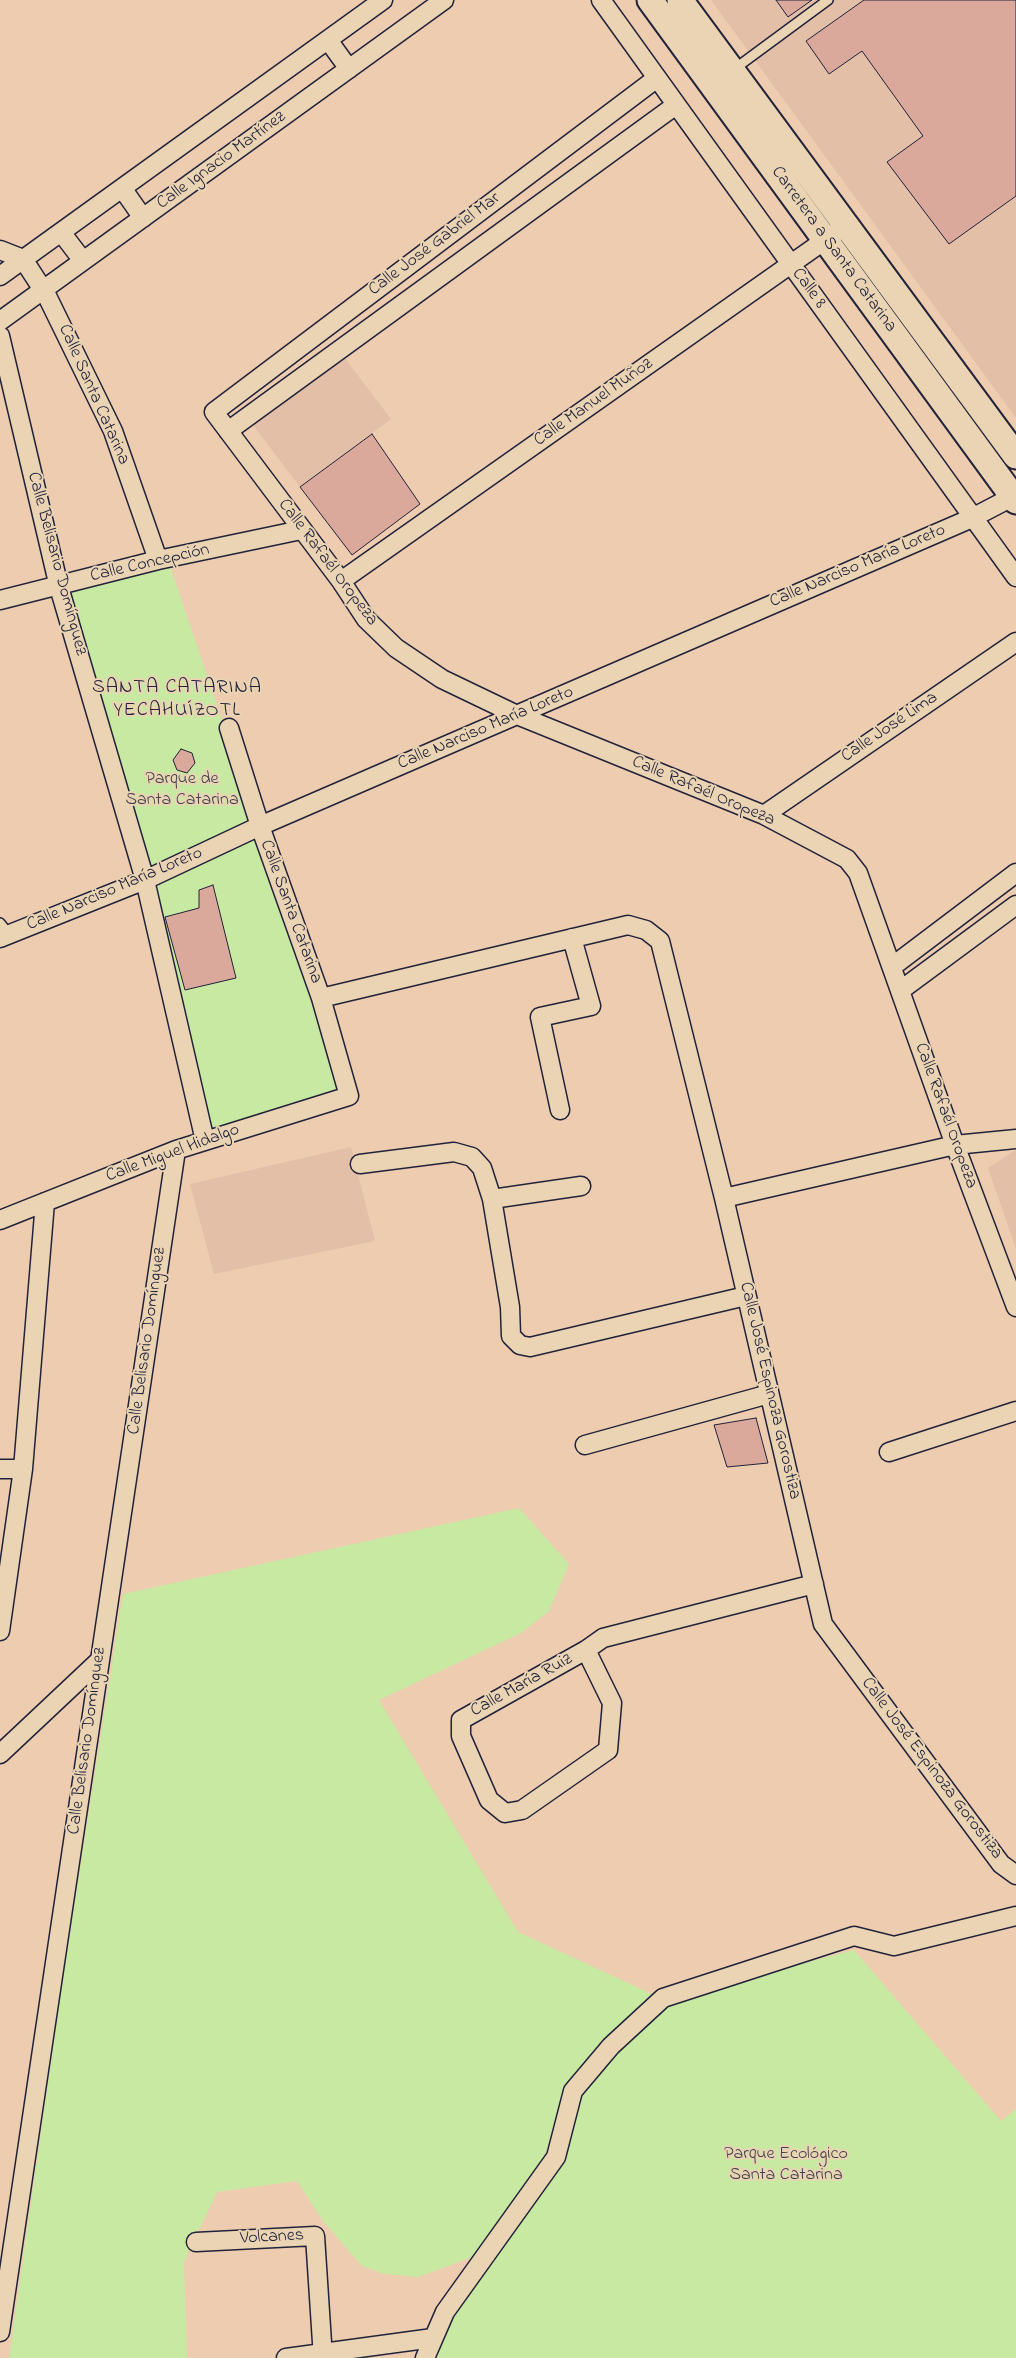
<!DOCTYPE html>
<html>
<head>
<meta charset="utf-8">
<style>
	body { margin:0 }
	canvas { display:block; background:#edccb0 }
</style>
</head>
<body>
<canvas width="1016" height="2358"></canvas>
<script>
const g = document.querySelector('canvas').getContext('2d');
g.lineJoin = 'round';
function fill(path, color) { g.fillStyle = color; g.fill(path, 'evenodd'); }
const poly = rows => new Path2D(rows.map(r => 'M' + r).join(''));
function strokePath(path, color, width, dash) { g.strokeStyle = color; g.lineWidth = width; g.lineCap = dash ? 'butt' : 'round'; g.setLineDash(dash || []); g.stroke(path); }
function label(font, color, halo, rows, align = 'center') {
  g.font = font + ' "Indie Flower",sans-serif'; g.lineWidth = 4; g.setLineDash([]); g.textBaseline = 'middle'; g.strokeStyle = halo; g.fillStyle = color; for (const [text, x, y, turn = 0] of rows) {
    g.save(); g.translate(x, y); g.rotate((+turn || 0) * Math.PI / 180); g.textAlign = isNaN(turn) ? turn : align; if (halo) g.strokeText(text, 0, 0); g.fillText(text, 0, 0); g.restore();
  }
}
fill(poly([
	[711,0,1016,0,1016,418],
	[344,357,391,419,300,487,253,425],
	[351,1147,375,1241,214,1274,190,1184],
	[1016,1150,1016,1249,988,1168]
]), '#e3bfa8');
fill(poly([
	[167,557,258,826,142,876,63,580],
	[256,829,349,1096,214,1137,140,879],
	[519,1508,569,1564,549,1611,521,1633,379,1700,518,1932,656,1996,571,2080,545,2154,528,2194,478,2255,418,2277,384,2274,362,2266,323,2221,297,2181,217,2192,184,2262,187,2358,9,2358,63,1977,123,1594],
	[854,1950,1001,2121,1016,2109,1016,2358,433,2358,440,2347,434,2338,558,2158,574,2093,665,1999]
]), '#c7e9a2');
const building = poly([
	[776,0,812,0,788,17,776,0],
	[864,0,1016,0,1016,196,949,244,887,162,923,136,862,51,829,74,806,41,864,0],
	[372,434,420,504,352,555,300,487,372,434],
	[181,749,192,753,195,763,187,773,177,770,173,760,181,749],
	[213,885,236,978,185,990,165,917,199,908,199,890,213,885],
	[756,1418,768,1463,727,1467,714,1425,756,1418]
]);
fill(building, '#daa99b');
strokePath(building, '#22223b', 1);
const service = poly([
	[733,70,828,0],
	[0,923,9,934]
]);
const minor = poly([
	[601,0,1016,577],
	[328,40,349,69],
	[657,78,214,412,341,581,366,619,396,648,442,679,517,715,764,815,847,859,858,873,955,1145,1016,1307],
	[122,188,143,218],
	[61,232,83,261],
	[0,250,23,259,47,296,113,431,158,560],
	[0,276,383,0],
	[0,321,444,0],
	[0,336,59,587,145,880,205,1141],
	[228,431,676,105],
	[341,581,835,233],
	[0,600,158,560,301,530],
	[764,815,1016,642],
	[0,938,145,880,260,826,972,518,1016,495],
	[893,966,1016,873],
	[901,990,1016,905],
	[321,998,628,925,646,930,660,941,724,1198,823,1624,1001,1864,1016,1875],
	[560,1110,540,1017,591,1006,572,938],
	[360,1164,454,1152,472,1157,482,1168,492,1199],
	[581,1186,492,1199,510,1307,511,1336,520,1345,530,1347,746,1296],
	[724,1198,955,1145,1016,1139],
	[0,1220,176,1150,349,1096,321,998,260,826,229,728],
	[585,1445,769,1394],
	[889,1452,1016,1411],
	[0,1469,23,1469],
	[0,1631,23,1469,45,1202],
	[586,1650,612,1703,608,1750,522,1810,505,1813,489,1800,461,1736,461,1720,586,1650,603,1638,814,1584],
	[0,1754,100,1660],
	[196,2242,315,2236,323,2358],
	[0,2332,176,1150],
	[286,2358,433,2338],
	[425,2358,445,2312,556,2157,573,2091,611,2046,663,1998,854,1936,894,1946,1016,1916]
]);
const secondary = poly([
	[650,0,1016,501],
	[680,0,1016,456]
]);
strokePath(service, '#22223b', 12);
strokePath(minor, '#22223b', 21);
strokePath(secondary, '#22223b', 29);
strokePath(service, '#ead4b3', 9);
strokePath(minor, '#ead4b3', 18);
strokePath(secondary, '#ead4b3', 25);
label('18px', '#22223b', '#ead4b3', [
	["Calle Ignacio Martínez",222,161,-36],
	["Calle José Gabriel Mar",435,245,-37],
	["Carretera a Santa Catarina",833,250,54],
	["Calle 8",808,289,54],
	["Calle Santa Catarina",93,395,66],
	["Calle Manuel Muñoz",594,403,-35],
	["Calle Rafaél Oropeza",327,563,53],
	["Calle Belisario Domínguez",56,564,75],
	["Calle Concepción",150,564,-13],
	["Calle Narciso María Loreto",858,567,-23],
	["Calle José Lima",890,728,-34],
	["Calle Narciso María Loreto",486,729,-23],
	["Calle Rafaél Oropeza",703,792,23],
	["Calle Narciso María Loreto",115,890,-23],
	["Calle Santa Catarina",290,912,70],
	["Calle Rafaél Oropeza",945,1116,70],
	["Calle Miguel Hidalgo",173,1154,-20],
	["Calle Belisario Domínguez",148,1341,-82],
	["Calle José Espinoza Gorostiza",769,1391,77],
	["Calle María Ruiz",522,1686,-29],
	["Calle Belisario Domínguez",88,1741,-82],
	["Calle José Espinoza Gorostiza",931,1769,53],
	["Volcanes",272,2238,-3]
]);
label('18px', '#3b404a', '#ead4b3', [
	["Parque de",182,780],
	["Santa Catarina",182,801],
	["Parque Ecológico",786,2155],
	["Santa Catarina",786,2176]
]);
g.letterSpacing = '1px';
label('20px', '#22223b', '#ead4b3', [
	["SANTA CATARINA",177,689],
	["YECAHUÍZOTL",177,712]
]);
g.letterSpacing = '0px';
</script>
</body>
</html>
